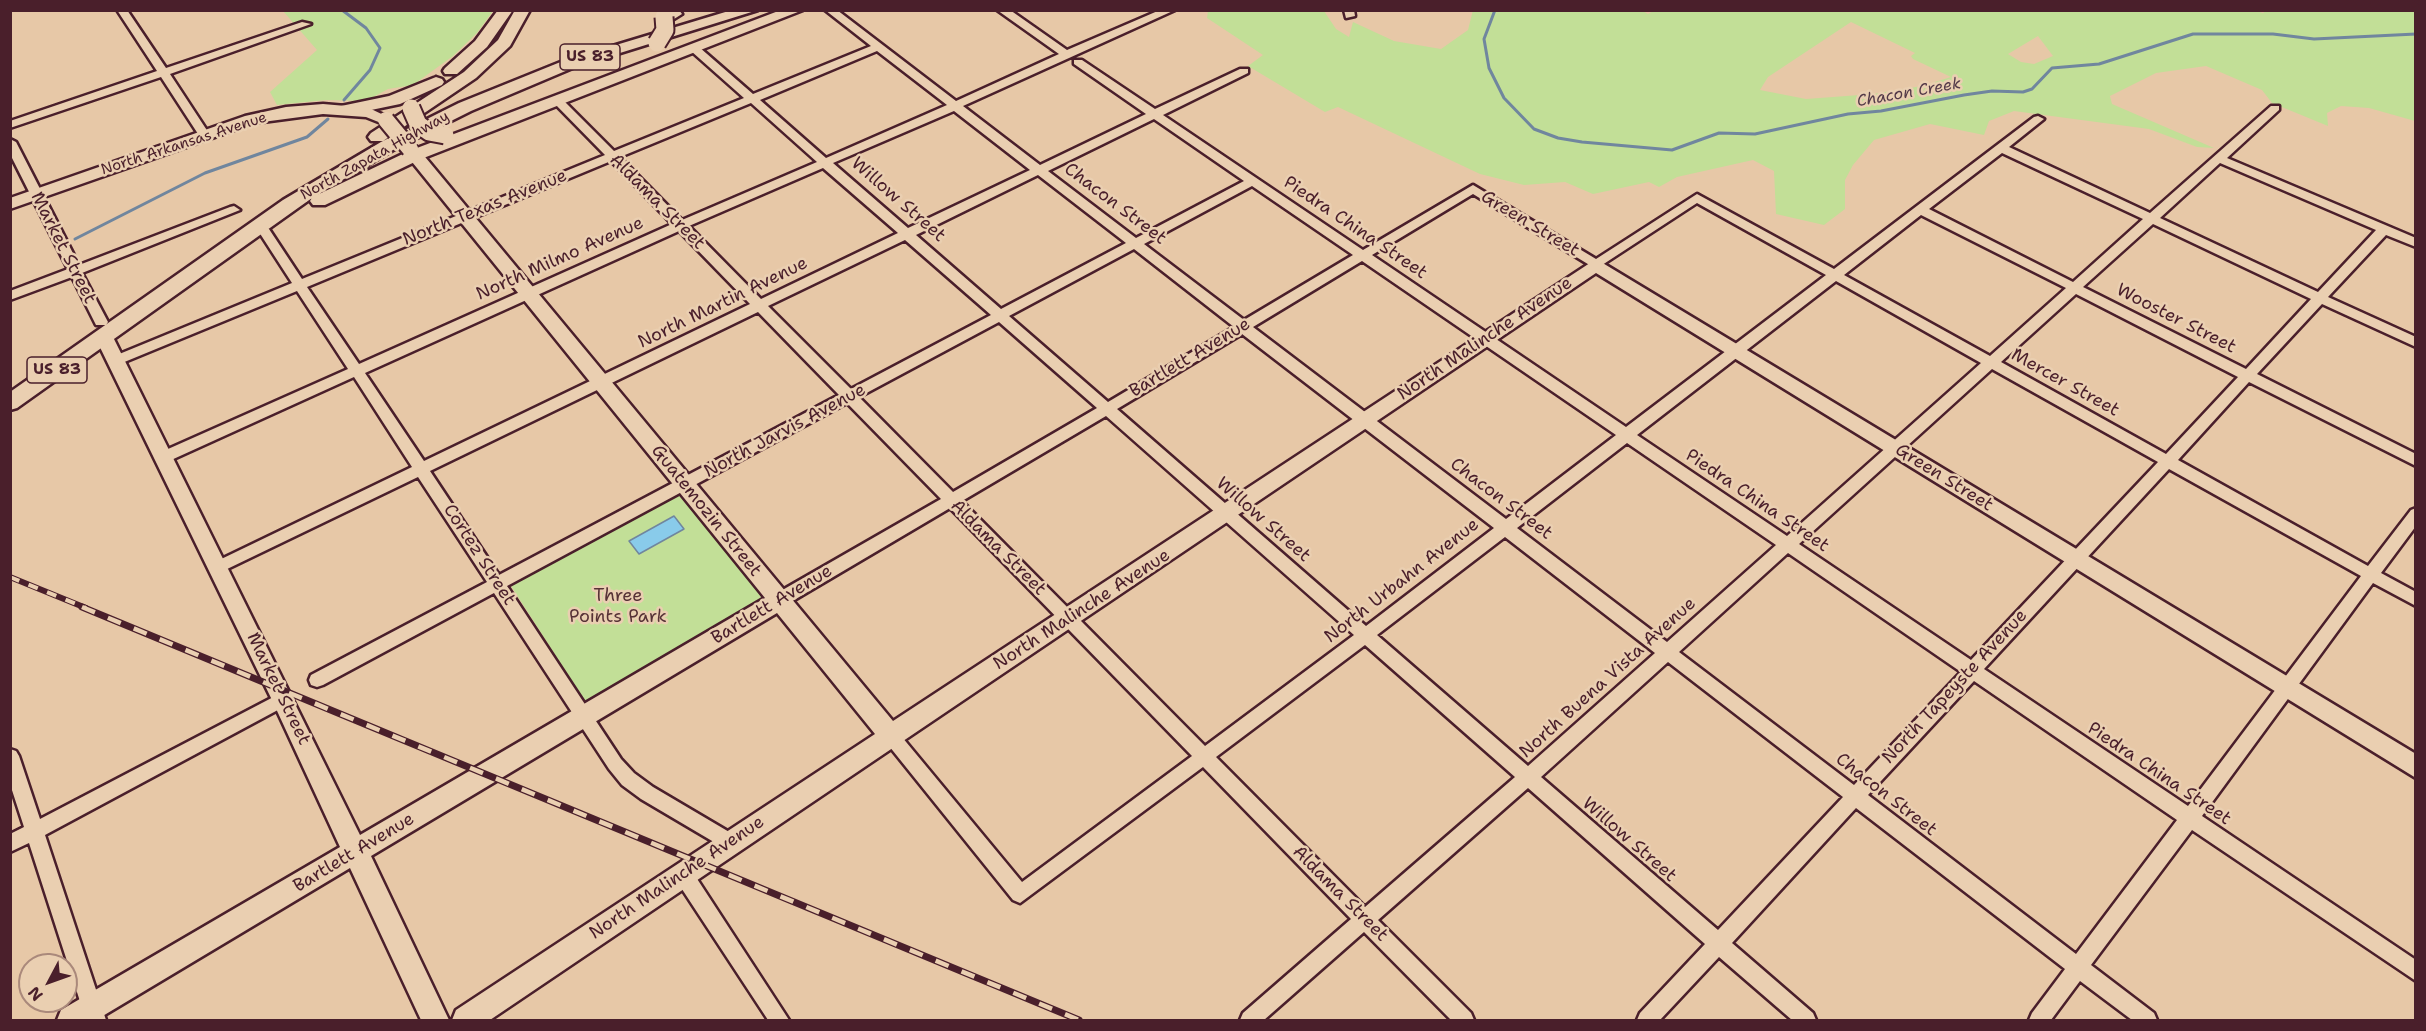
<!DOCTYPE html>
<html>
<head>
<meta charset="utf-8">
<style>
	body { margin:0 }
	#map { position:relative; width:2426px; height:1031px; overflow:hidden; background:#e7c8a7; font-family:"Shantell Sans",sans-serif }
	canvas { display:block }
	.frame { position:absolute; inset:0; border:12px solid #4a1f2b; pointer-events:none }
	.north { position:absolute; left:18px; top:953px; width:60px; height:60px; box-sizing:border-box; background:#eacfb1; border:2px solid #aa897b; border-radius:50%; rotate:229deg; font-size:16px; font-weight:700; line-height:24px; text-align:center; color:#4a1f2b }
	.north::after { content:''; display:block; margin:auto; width:21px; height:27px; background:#4a1f2b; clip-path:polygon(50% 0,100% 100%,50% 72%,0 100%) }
</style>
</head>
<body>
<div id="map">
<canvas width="2426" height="1031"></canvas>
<div class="frame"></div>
<div class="north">N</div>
</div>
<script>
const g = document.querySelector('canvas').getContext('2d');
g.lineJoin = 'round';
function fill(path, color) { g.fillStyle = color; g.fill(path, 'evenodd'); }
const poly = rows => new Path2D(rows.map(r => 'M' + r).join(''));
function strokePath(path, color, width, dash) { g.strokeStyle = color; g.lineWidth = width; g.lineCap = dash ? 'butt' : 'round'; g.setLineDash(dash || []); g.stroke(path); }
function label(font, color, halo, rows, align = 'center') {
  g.font = font + ' "Shantell Sans",sans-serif'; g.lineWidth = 5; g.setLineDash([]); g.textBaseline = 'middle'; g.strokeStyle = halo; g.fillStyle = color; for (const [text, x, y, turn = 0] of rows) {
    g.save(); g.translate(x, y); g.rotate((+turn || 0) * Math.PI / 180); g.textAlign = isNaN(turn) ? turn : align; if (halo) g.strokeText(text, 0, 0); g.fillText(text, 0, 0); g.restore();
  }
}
fill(poly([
	[1473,10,1641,10,1648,14,1655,10,2253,10,2263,13,2267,10,2415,11,2415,121,2369,108,2341,106,2327,113,2328,126,2272,103,2262,90,2206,66,2156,73,2110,96,2112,104,2214,148,2197,147,2149,129,2014,111,1989,121,1984,135,1930,124,1874,140,1853,165,1845,180,1845,209,1824,225,1776,214,1774,171,1753,160,1677,177,1659,187,1649,182,1593,194,1565,182,1524,185,1480,174,1338,107,1325,112,1248,66,1263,55,1207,18,1208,11,1324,11,1336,29,1349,37,1353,22,1394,41,1441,49,1468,30],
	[1851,22,1915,53,1911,56,1913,59,1951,77,1922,86,1873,94,1806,99,1760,90,1768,77],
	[2038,36,2053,56,2034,64,2021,62,2008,54],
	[283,11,493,11,477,33,453,56,413,85,388,89,366,101,326,100,277,105,270,92,317,50],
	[680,495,762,595,763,600,589,704,586,703,511,586,515,581]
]), '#c2df97');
const water = poly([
	[674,516,684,529,639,554,629,541,674,516]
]);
fill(water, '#89cbea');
strokePath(water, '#70869e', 1.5);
strokePath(poly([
	[342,10,366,28,380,48,370,70,344,100],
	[1495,10,1484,39,1489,68,1504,98,1534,129,1558,138,1582,142,1672,150,1719,133,1755,134,1848,114,1881,111,1964,95,1992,91,2023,92,2032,89,2052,68,2099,64,2193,34,2273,34,2314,39,2416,34],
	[75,239,205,173,307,137,328,119]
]), '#70869e', 3);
const street = poly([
	[117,10,127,10,166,68,302,22,311,24,170,74,210,135,208,137,200,137,161,77,10,128,10,121,157,71,117,10],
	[825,10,837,10,956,101,1059,54,997,10,1010,10,1067,50,1160,10,1175,10,963,106,1040,165,1146,114,1074,64,1074,60,1082,60,1155,109,1240,69,1248,69,1248,73,1163,115,1363,250,1473,185,1596,259,1697,194,1834,269,2034,117,2038,116,2044,119,2009,147,2150,213,2271,106,2279,106,2279,110,2227,158,2416,238,2416,247,2386,235,2328,297,2416,337,2416,347,2322,304,2257,374,2416,454,2416,466,2249,382,2178,460,2368,566,2411,510,2416,508,2416,526,2381,573,2416,592,2416,606,2373,583,2202,816,2416,960,2416,981,2192,830,2091,965,2154,1013,2157,1020,2132,1020,2080,981,2051,1020,2029,1020,2032,1013,2065,969,1856,808,1732,943,1813,1013,1816,1020,1792,1020,1719,957,1660,1020,1637,1020,1640,1013,1705,944,1528,788,1378,920,1471,1013,1474,1020,1451,1020,1364,932,1264,1020,1240,1020,1243,1013,1351,919,1203,767,1020,903,1013,900,885,741,882,736,885,731,891,729,897,731,1022,882,1192,756,950,508,784,606,772,606,770,601,772,596,941,499,847,403,507,586,621,759,634,773,653,787,736,836,739,842,736,848,730,850,724,848,641,799,622,785,609,769,494,593,323,685,317,687,311,685,309,680,311,675,487,582,418,477,223,571,213,571,210,567,213,563,412,467,354,377,169,461,159,461,157,457,159,453,348,369,297,291,122,363,112,363,110,360,112,357,292,283,259,232,261,229,269,229,302,279,605,155,554,103,554,99,562,99,614,151,744,98,691,51,691,47,699,47,753,94,871,46,825,10],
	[877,51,947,105,826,158,760,100,877,51],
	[751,103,817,162,682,220,620,157,751,103],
	[954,111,1030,170,908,228,833,163,954,111],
	[1154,119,1244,181,1136,238,1048,171,1154,119],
	[2002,153,2143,219,2073,282,1929,209,2002,153],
	[611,161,672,224,359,364,307,287,611,161],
	[2220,163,2376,230,2318,292,2160,218,2220,163],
	[823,168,898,233,761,299,689,226,823,168],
	[1038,175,1126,243,1001,309,916,235,1038,175],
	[1252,186,1353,255,1244,320,1144,244,1252,186],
	[1473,194,1596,269,1697,203,1826,275,1626,427,1372,255,1473,194],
	[1921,215,2066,288,1990,356,1844,275,1921,215],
	[2153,224,2311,299,2246,369,2083,287,2153,224],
	[679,231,750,304,424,461,365,373,679,231],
	[905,240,991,315,851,389,768,306,905,240],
	[1134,249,1234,327,1108,402,1009,316,1134,249],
	[1362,261,1616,435,1506,519,1253,327,1362,261],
	[1836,281,1981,363,1787,536,1637,435,1836,281],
	[2076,294,2238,377,2166,454,2001,362,2076,294],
	[758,312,839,395,499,575,430,471,758,312],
	[999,322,1097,408,953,492,859,397,999,322],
	[1242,334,1494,528,1366,626,1117,409,1242,334],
	[1992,369,2158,462,1971,660,1799,544,1992,369],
	[1106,416,1354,635,1205,746,962,501,1106,416],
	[1627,443,1776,545,1667,642,1517,528,1627,443],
	[2169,469,2361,576,2188,806,1984,669,2169,469],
	[1505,537,1655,653,1528,766,1377,635,1505,537],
	[1788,553,1961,672,1854,785,1679,652,1788,553],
	[1365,645,1515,777,1365,907,1216,757,1365,645],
	[1668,662,1843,797,1718,930,1541,777,1668,662],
	[1974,681,2177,820,2076,954,1868,795,1974,681],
	[1344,10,1354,10,1355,16,1346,18,1344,10],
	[10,139,16,142,79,265,230,207,234,206,240,210,82,273,108,322,106,325,96,325,72,277,10,300,10,291,68,269,10,154,10,139],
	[283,692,289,694,291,699,289,704,45,835,106,1020,86,1020,29,843,10,852,10,834,24,827,10,784,10,749,16,751,19,756,40,819,283,692],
	[683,865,690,868,789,1020,768,1020,676,880,674,874,676,868,683,865]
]);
const secondary = poly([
	[323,104,369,108,394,120,386,125,366,117,323,114,255,123,10,209,10,198,245,116,286,107,323,104],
	[410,144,416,146,893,721,1596,259,2416,754,2416,778,1596,273,490,1020,452,1020,456,1010,875,734,777,613,371,856,449,1020,421,1020,350,868,96,1020,57,1020,61,1010,340,847,272,700,95,337,97,333,111,333,113,337,360,835,765,598,404,152,402,149,410,144]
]);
const primary = poly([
	[498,10,513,10,487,47,457,74,445,74,443,71,445,68,475,41,498,10],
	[515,10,530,10,510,46,476,78,383,141,371,141,368,137,371,133,464,72,498,40,515,10],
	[664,10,679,10,682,14,674,19,669,17,664,10],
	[732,10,758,10,575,67,471,111,393,150,317,195,409,151,781,10,803,10,421,159,325,205,313,205,310,201,312,198,17,408,10,410,10,392,283,200,381,142,459,103,563,61,732,10],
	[436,77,442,79,444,82,442,85,400,104,347,115,339,110,341,106,389,96,436,77]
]);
strokePath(street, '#4a1f2b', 5);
strokePath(secondary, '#4a1f2b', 5);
strokePath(primary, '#4a1f2b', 5);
fill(street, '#eacfb1');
fill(secondary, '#eacfb1');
fill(primary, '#eacfb1');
const railFar1 = poly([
	[10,577,86,608]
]);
const rail = poly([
	[82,607,1079,1020]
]);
strokePath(railFar1, '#4a1f2b', 6);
strokePath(rail, '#4a1f2b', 7);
strokePath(railFar1, '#eacfb1', 4, [10]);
strokePath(rail, '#eacfb1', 4.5, [14]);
const secondaryBridge = poly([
	[386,120,410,149]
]);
const primaryBridge = poly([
	[657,43,665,30,664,17],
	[411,108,418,124,429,132,445,135]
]);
strokePath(secondaryBridge, '#4a1f2b', 20, []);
strokePath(primaryBridge, '#4a1f2b', 21, []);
strokePath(secondaryBridge, '#eacfb1', 16);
strokePath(primaryBridge, '#eacfb1', 17);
label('15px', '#4a1f2b', '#eacfb1', [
	["North Arkansas Avenue",184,144,-18],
	["North Zapata Highway",375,156,-29]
]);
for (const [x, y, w] of [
	[590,57,60],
	[57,370,60]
]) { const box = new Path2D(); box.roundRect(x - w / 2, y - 13, w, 26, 4.5); g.fillStyle = '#eacfb1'; g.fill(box); strokePath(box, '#4a1f2b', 1.5); }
label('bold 16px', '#4a1f2b', null, [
	["US 83",590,57],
	["US 83",57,370]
]);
label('italic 16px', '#533948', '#eacfb1', [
	["Chacon Creek",1909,93,-10]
]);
label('18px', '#4a1f2b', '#eacfb1', [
	["Willow Street",898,200,41],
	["Aldama Street",657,202,45],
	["Chacon Street",1115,204,37],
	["North Texas Avenue",485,208,-22],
	["Green Street",1530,224,31],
	["Piedra China Street",1355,228,34],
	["Market Street",63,248,63],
	["North Milmo Avenue",560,259,-24],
	["North Martin Avenue",723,303,-26],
	["Wooster Street",2176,319,27],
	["North Malinche Avenue",1485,339,-34],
	["Bartlett Avenue",1190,358,-31],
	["Mercer Street",2065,383,29],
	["North Jarvis Avenue",785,431,-28],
	["Green Street",1944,478,32],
	["Chacon Street",1501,499,37],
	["Piedra China Street",1757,501,34],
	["Guatemozin Street",706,511,51],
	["Willow Street",1263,520,41],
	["Aldama Street",998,548,45],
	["Cortez Street",479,555,57],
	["North Urbahn Avenue",1402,581,-38],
	["Bartlett Avenue",772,605,-31],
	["North Malinche Avenue",1082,610,-33],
	["North Buena Vista Avenue",1608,678,-42],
	["North Tapeyste Avenue",1955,687,-47],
	["Market Street",278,689,64],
	["Piedra China Street",2159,774,34],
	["Chacon Street",1886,795,38],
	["Willow Street",1629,840,41],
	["Bartlett Avenue",354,853,-31],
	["North Malinche Avenue",677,878,-34],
	["Aldama Street",1340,894,45]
]);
label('18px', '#563236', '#eacfb1', [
	["Three",618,596],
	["Points Park",618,617]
]);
</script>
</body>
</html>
